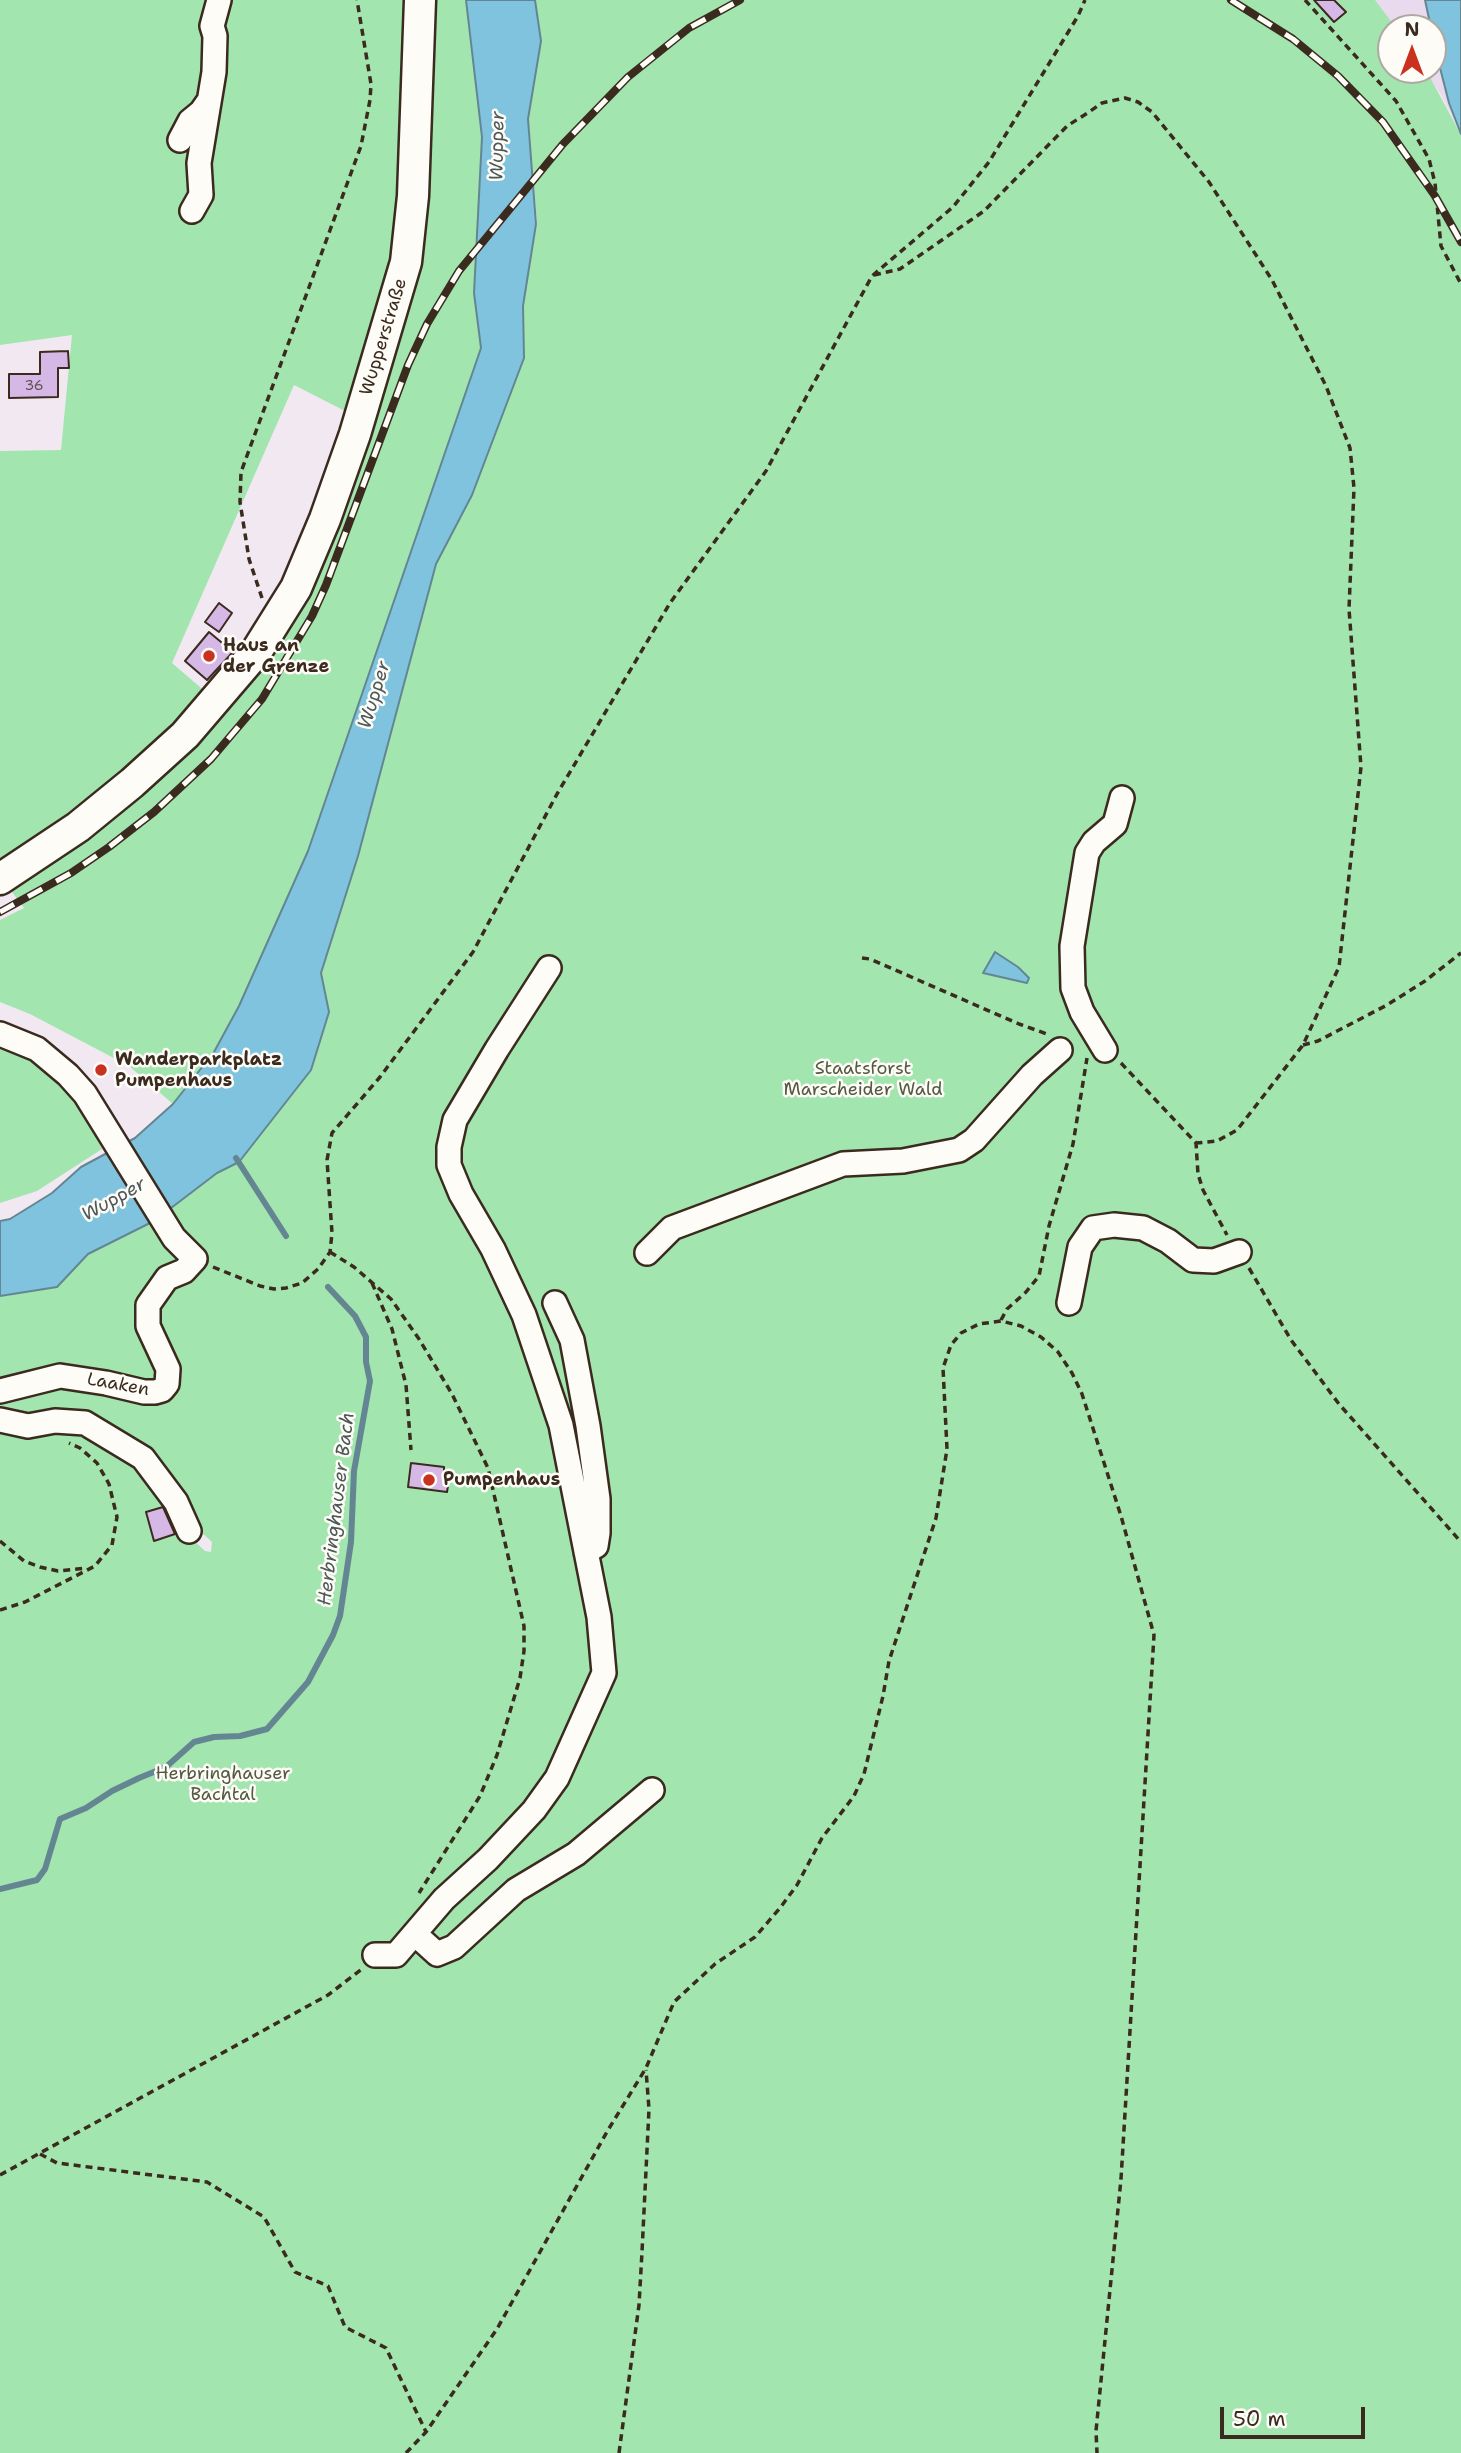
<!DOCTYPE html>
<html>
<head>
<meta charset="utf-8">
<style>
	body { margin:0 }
	#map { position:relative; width:1461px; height:2453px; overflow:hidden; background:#f1e8f2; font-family:"Shantell Sans",sans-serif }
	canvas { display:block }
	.north { position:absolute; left:1377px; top:14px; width:70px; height:70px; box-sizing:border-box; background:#fdfcf7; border:2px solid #afa8a0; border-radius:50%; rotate:0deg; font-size:19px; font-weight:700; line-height:28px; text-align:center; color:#3b2a1e }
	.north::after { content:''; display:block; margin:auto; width:24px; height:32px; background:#c8321e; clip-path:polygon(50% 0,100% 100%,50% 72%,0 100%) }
	.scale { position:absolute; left:1220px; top:2407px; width:145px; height:32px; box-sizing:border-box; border:4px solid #3b2a1e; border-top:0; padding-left:9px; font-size:21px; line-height:24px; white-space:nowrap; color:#3b2a1e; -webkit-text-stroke:5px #fdfcf7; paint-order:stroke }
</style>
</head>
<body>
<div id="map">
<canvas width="1461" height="2453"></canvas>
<div class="north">N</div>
<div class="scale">50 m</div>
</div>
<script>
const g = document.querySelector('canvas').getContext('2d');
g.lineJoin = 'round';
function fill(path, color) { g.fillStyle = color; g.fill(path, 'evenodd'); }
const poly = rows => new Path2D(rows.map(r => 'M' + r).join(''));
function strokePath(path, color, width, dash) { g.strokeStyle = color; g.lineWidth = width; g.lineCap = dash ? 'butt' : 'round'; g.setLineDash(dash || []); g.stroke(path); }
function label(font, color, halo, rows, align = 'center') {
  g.font = font + ' "Shantell Sans",sans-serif'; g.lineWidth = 5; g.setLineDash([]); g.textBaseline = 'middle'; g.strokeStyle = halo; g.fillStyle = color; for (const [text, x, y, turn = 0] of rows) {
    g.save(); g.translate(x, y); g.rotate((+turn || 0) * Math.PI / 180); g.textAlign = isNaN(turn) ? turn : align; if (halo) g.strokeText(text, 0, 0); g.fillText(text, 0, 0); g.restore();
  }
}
fill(poly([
	[1373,0,1461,0,1461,135,1442,96,1424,70,1433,70,1433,28,1395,28]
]), '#e9daee');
fill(poly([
	[0,0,466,0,482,137,474,293,481,348,308,851,239,1006,214,1052,173,1104,129,1066,30,1014,0,1002,0,920,24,908,0,876,0,451,61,450,72,335,0,345],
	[294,385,351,414,286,586,251,637,207,693,172,663],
	[535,0,1375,0,1396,28,1391,28,1391,70,1426,70,1459,131,1461,131,1461,2453,0,2453,0,1296,57,1287,88,1254,154,1221,217,1173,239,1162,329,1012,321,973,358,856,436,564,472,495,524,358,523,306,537,222,528,119,541,41],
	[141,1443,170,1471,199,1530,212,1542,211,1552,205,1551,188,1535,129,1456],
	[0,1041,33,1060,68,1086,102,1149,37,1191,0,1203]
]), '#a2e5af');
const water = poly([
	[466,0,535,0,541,41,528,119,536,224,523,306,524,358,472,495,436,564,358,856,321,973,329,1012,311,1070,239,1162,217,1173,154,1221,88,1254,57,1287,0,1296,0,1221,10,1219,52,1193,81,1167,135,1138,173,1104,214,1052,239,1006,308,851,481,348,474,293,482,137,466,0],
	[1425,0,1461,0,1461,134,1449,103,1437,56,1433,28,1431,28,1425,0],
	[995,952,1018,967,1029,978,1027,983,983,973,995,952]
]);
fill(water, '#7fc3df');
strokePath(water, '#648692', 2);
strokePath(poly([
	[236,1158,286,1236],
	[0,1889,37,1880,45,1869,60,1819,86,1808,112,1791,139,1778,166,1767,194,1742,214,1737,240,1736,267,1729,308,1682,333,1635,340,1616,351,1542,354,1471,370,1381,366,1362,366,1337,355,1316,328,1287]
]), '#648692', 6);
const building = poly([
	[1314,0,1334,0,1346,12,1334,22,1314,0],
	[68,351,69,368,58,368,58,397,9,398,9,374,40,374,40,352,68,351],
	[219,603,232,613,219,632,205,622,219,603],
	[209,632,233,652,207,680,185,661,209,632],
	[411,1463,444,1467,444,1472,450,1473,447,1492,408,1487,411,1463],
	[163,1507,175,1534,154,1541,146,1512,163,1507]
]);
fill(building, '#d6b8e6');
strokePath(building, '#3b2a1e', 2);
const minor = poly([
	[180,140,190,121,201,112,208,102],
	[192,211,201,195,199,163,214,72,215,36,212,26,219,0],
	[0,1034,37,1049,68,1075,85,1094,174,1238,195,1259,184,1271,167,1278,148,1305,148,1326,168,1369,167,1384,162,1390,155,1392,144,1392,106,1383,60,1376,0,1391],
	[1105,1050,1082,1012,1073,988,1072,946,1087,853,1094,842,1115,824,1122,798],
	[647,1253,672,1228,843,1164,903,1161,959,1150,974,1140,1032,1075,1060,1050],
	[555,1303,572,1340,588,1426,598,1499,598,1533,596,1546,586,1552],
	[1069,1303,1080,1247,1093,1228,1114,1225,1143,1228,1168,1241,1193,1260,1214,1261,1239,1252],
	[0,1420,28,1426,55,1421,85,1423,143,1458,176,1502,189,1531],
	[415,1934,437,1954,454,1947,516,1890,576,1854,652,1790],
	[375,1955,396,1955,444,1899,488,1859,534,1810,557,1778,604,1673,599,1617,561,1425,524,1315,493,1249,461,1194,449,1165,449,1147,455,1120,497,1049,549,968]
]);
const major = poly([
	[0,879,78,827,132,783,185,735,256,652,296,588,325,519,355,434,406,262,413,196,420,0]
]);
strokePath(minor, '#3b2a1e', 28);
strokePath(major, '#3b2a1e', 35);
strokePath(poly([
	[1305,0,1396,101,1429,159,1435,183,1441,246,1461,284],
	[874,275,900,269,984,211,1067,126,1089,112,1102,103,1125,98,1138,102,1152,112,1209,182,1272,280,1326,386,1350,448,1354,488,1349,609,1361,767,1339,967,1303,1045,1237,1130,1217,1141,1196,1143],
	[262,598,249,559,240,502,241,472,361,146,370,100,371,84,357,0],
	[862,958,870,959,1019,1024,1047,1034],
	[1303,1045,1318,1041,1387,1005,1425,981,1461,953],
	[1121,1063,1196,1143,1198,1174,1203,1190,1227,1235],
	[330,1252,354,1267,391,1299,419,1339,452,1394,488,1468,524,1626,524,1651,520,1678,497,1755,480,1796,419,1893],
	[213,1267,260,1286,274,1289,286,1288,302,1283,318,1269,330,1252,332,1233,327,1160,332,1133,380,1077,473,952,557,794,670,603,766,471,872,276,953,207,989,162,1078,16,1085,0],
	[1249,1268,1291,1340,1339,1404,1461,1542],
	[372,1283,392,1329,406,1385,411,1450],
	[1001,1320,1007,1309,1026,1292,1039,1276,1049,1226,1073,1144,1087,1058],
	[0,1541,24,1561,40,1567,58,1571,87,1568],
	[0,1610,25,1602,95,1566,112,1545,117,1517,109,1484,97,1463,80,1448,69,1443],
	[40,2154,57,2163,207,2182,264,2217,295,2272,328,2286,345,2327,386,2348,426,2432],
	[0,2175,328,1995,362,1969],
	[406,2453,426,2432,497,2329,608,2130,646,2068,674,2002,715,1964,755,1937,780,1908,797,1885,822,1838,854,1796,864,1774,883,1696,889,1661,936,1518,947,1449,943,1368,951,1345,961,1333,979,1324,1001,1321,1021,1326,1041,1337,1058,1352,1072,1373,1082,1394,1121,1516,1154,1635,1121,2179,1096,2431,1097,2453],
	[619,2453,639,2305,642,2252,649,2109,646,2070]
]), '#3b2a1e', 3.5, [7, 5]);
strokePath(minor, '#fdfcf7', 23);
strokePath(major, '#fdfcf7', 30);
const rail = poly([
	[1231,0,1293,39,1338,76,1383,122,1435,196,1461,242],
	[0,912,71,873,109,847,154,812,211,759,262,699,312,616,326,585,408,365,427,324,459,271,563,144,628,77,689,28,740,0]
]);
strokePath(rail, '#3b2a1e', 8);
strokePath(rail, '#fdfcf7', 5, [16]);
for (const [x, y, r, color] of [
	[209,656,7,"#c8321e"],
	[101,1070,7,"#c8321e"],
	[429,1480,7,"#c8321e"]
]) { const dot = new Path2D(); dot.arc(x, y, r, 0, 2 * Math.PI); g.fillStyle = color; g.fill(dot); strokePath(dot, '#fdfcf7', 2.5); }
label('14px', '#624e50', null, [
	["36",34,386]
]);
label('18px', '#3b2a1e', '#fdfcf7', [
	["Wupperstraße",384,337,-73],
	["Laaken",118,1385,10]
]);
label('bold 18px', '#3b2a1e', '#fdfcf7', [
	["Haus an",223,646],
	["der Grenze",223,667],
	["Wanderparkplatz",115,1060],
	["Pumpenhaus",115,1081],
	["Pumpenhaus",443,1480]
], 'left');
label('18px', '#555942', '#fdfcf7', [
	["Staatsforst",863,1069],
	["Marscheider Wald",863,1090],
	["Herbringhauser",223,1774],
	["Bachtal",223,1795]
]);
label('italic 19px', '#4f5858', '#fdfcf7', [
	["Wupper",498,146,-89],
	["Wupper",375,695,-73],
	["Wupper",114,1200,-29],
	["Herbringhauser Bach",337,1509,-83]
]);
</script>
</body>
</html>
